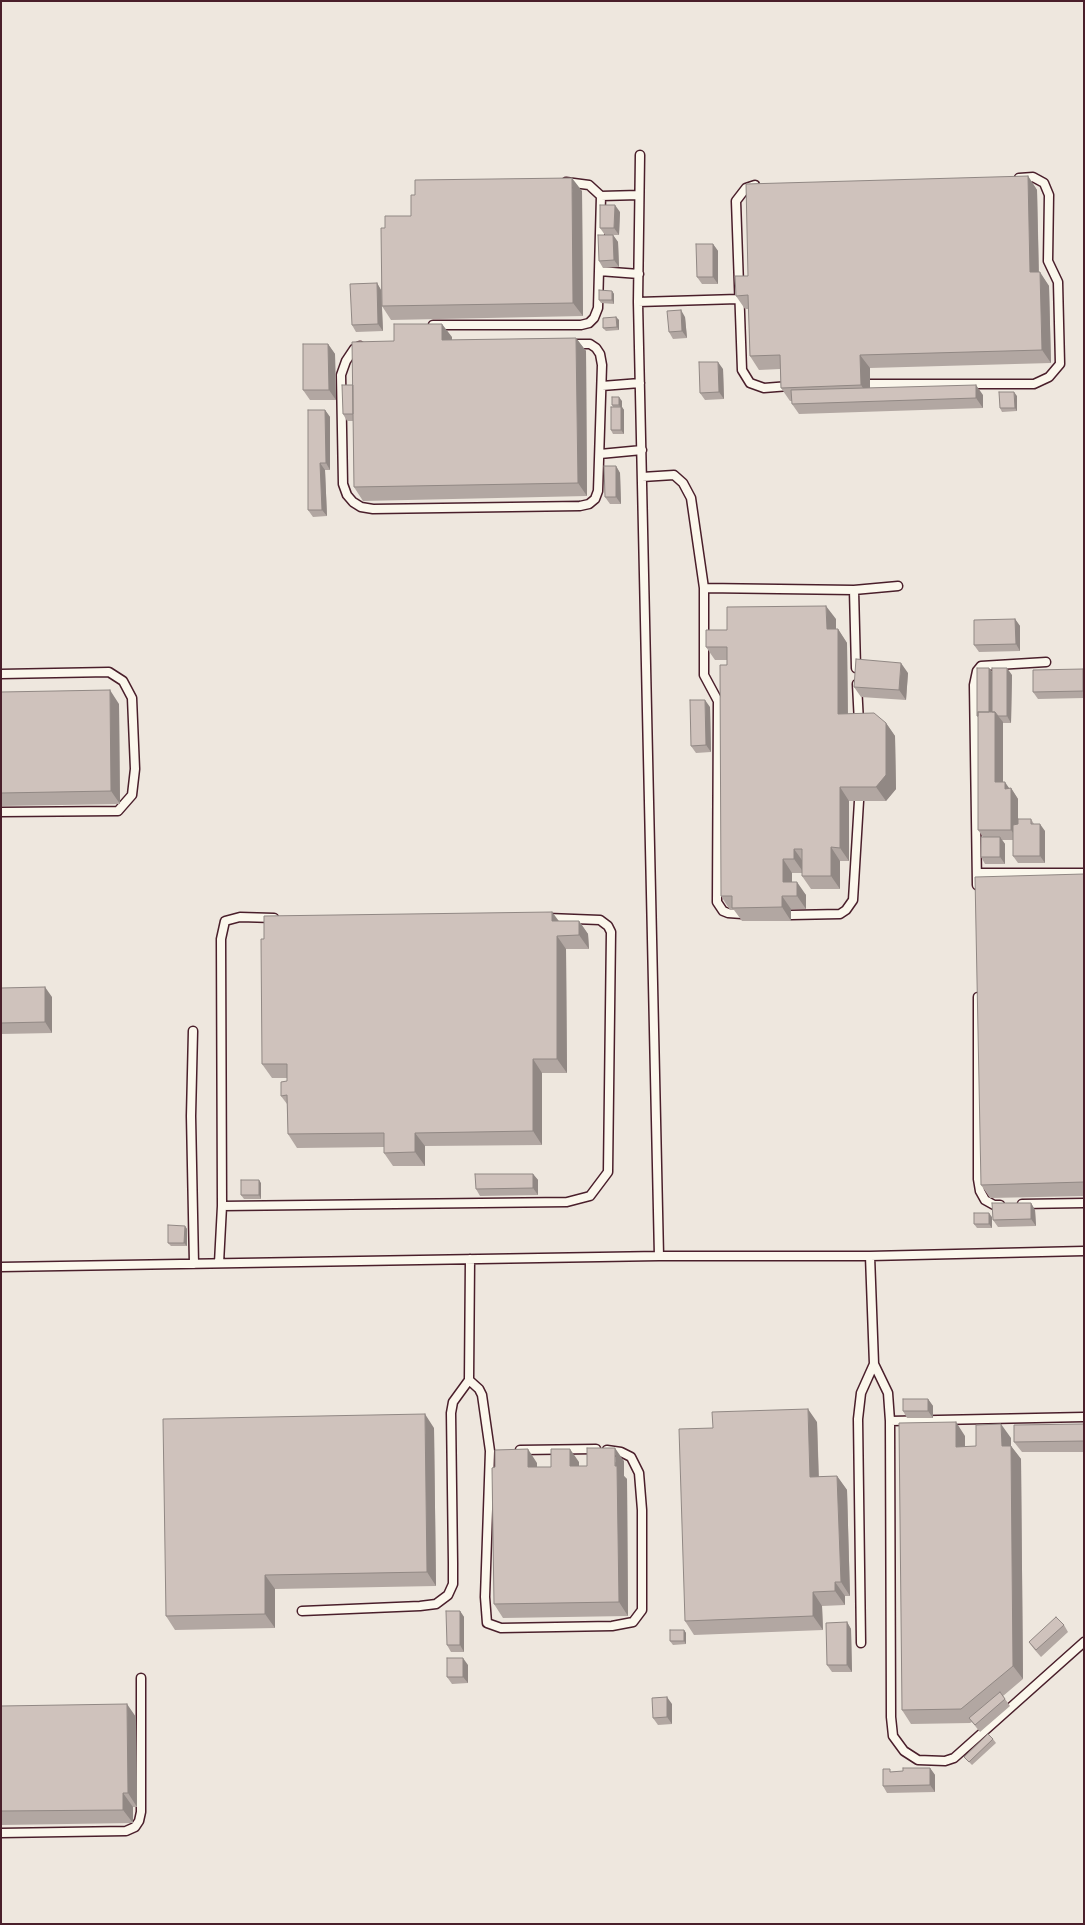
<!DOCTYPE html>
<html>
<head>
<meta charset="utf-8">
<style>
	body { margin:0 }
	#map { position:relative; width:1085px; height:1925px; overflow:hidden; background:#fbf7ec; font-family:Sriracha,sans-serif }
	canvas { display:block }
	.frame { position:absolute; inset:0; border:2px solid #4a1f2b; pointer-events:none }
</style>
</head>
<body>
<div id="map">
<canvas width="1085" height="1925"></canvas>
<div class="frame"></div>
</div>
<script>
const g = document.querySelector('canvas').getContext('2d');
g.lineJoin = 'round';
function fill(path, color) { g.fillStyle = color; g.fill(path, 'evenodd'); }
const poly = rows => new Path2D(rows.map(r => 'M' + r).join(''));
function strokePath(path, color, width, dash) { g.strokeStyle = color; g.lineWidth = width; g.lineCap = dash ? 'butt' : 'round'; g.setLineDash(dash || []); g.stroke(path); }
fill(poly([
	[1,1,1084,1,1084,1924,1,1924]
]), '#eee7de');
const service = poly([
	[640,155,638,302,659,1256],
	[755,185,746,188,736,201,742,370,750,383,764,388,789,386],
	[601,196,639,195],
	[599,271,639,274],
	[638,302,738,299],
	[433,325,581,325,589,323,594,318,598,308,601,196,589,185,566,182],
	[360,346,354,349,346,361,341,375,343,484,347,495,353,502,361,507,373,509,580,506,589,504,595,499,598,491,602,365,600,354,596,348,590,344,572,344],
	[870,384,1034,384,1049,377,1060,364,1058,282,1048,261,1049,195,1044,183,1033,177,1019,178],
	[602,386,640,383],
	[600,454,642,450],
	[642,477,674,475,683,483,691,498,704,588,704,675,718,701,717,902,723,911,728,913,742,914],
	[704,588,854,590,898,586],
	[854,590,856,668],
	[1,674,109,672,123,681,132,698,135,769,132,795,118,811,1,812],
	[857,684,859,723],
	[977,873,1084,873],
	[977,885,974,685,977,671,981,666,1046,662],
	[791,915,840,914,846,910,853,900,859,801],
	[978,997,978,1179,980,1191,985,1200,994,1205,1000,1205],
	[193,1031,191,1116,194,1264],
	[1022,1204,1084,1203],
	[222,1206,567,1202,590,1196,608,1172,611,932,608,926,600,920,548,918],
	[870,1256,874,1364,888,1393,890,1421,891,1717,893,1736,904,1751,918,1760,945,1761,954,1758,1084,1642],
	[470,1259,469,1380,479,1389,482,1395,490,1451,485,1597,487,1623,501,1628,612,1626,633,1622,642,1610,642,1510,639,1473,631,1457,621,1452,607,1450],
	[219,1263,222,1206,221,939,225,921,240,917,274,918],
	[1,1267,659,1256,870,1256,1084,1251],
	[890,1421,1084,1417],
	[520,1450,596,1449],
	[302,1611,420,1606,436,1604,448,1595,453,1584,453,1563,451,1413,453,1402,469,1380],
	[861,1643,858,1419,861,1393,874,1364],
	[1,1833,126,1831,135,1827,139,1821,141,1812,141,1678]
]);
strokePath(service, '#4a1f2b', 11);
strokePath(service, '#fbf7ec', 8);
fill(poly([
	[1028,176,1037,190,1039,272,1049,286,1051,363,870,368,870,388,983,395,983,408,799,414,792,404,792,401,790,401,781,388,780,369,759,370,750,356,749,309,745,309,736,296,748,276],
	[582,191,583,316,391,320,382,306,383,331,356,332,352,325,377,283,381,290,385,228,411,216],
	[620,212,619,235,605,235,600,228],
	[613,235,618,242,619,267,603,268,599,261],
	[713,244,718,251,718,284,702,284,697,277],
	[612,291,614,294,614,304,601,303,599,300],
	[616,317,619,320,619,330,606,331,603,328],
	[685,317,687,338,673,339,669,332],
	[452,337,452,340,576,338,586,351,587,496,363,501,354,487,353,421,347,421,343,414,353,385,394,341],
	[328,344,335,354,336,400,310,400,303,390],
	[723,369,724,399,705,400,700,393],
	[1017,396,1017,411,1002,412,1000,408],
	[622,401,622,407,624,410,624,434,613,434,611,430,613,407,612,405],
	[325,410,330,417,330,470,325,470,327,516,313,517,308,510],
	[616,466,620,473,621,504,610,504,605,497],
	[836,619,836,629,838,629,847,643,848,714,886,723,895,736,896,789,886,801,849,801,849,861,840,861,840,889,811,889,802,876,802,873,792,873,792,882,806,895,806,909,791,909,791,921,742,921,734,910,730,910,721,896,727,660,715,660,706,647,727,630],
	[1015,619,1020,626,1020,651,979,652,974,645],
	[989,668,992,672,1012,675,1011,723,1003,723,1003,782,1009,788,1011,788,1018,799,1018,819,1031,819,1034,824,1045,831,1045,863,1018,863,1013,856,1013,840,1002,840,1005,844,1005,864,985,864,981,857,983,837,978,830,978,717,977,716],
	[1084,670,1084,698,1038,699,1033,692],
	[908,673,906,700,861,697,854,687],
	[1,692,119,704,120,804,1,806],
	[710,707,711,752,696,753,691,746],
	[1084,874,1084,1196,990,1198,981,1185],
	[552,912,559,921,579,921,588,934,589,949,566,949,567,1073,542,1073,542,1145,425,1146,425,1166,393,1166,384,1153,384,1147,297,1148,288,1134,287,1104,281,1096,287,1081,287,1078,272,1078,262,1064],
	[1,988,52,997,52,1033,1,1034],
	[533,1174,538,1180,538,1195,480,1196,476,1189],
	[261,1183,261,1199,244,1199,241,1195],
	[1031,1203,1035,1210,1036,1226,998,1227,993,1220],
	[992,1217,992,1228,977,1228,974,1224],
	[185,1226,187,1229,187,1246,171,1246,168,1243],
	[928,1399,933,1406,933,1418,907,1418,903,1411],
	[817,1422,819,1477,837,1476,847,1490,850,1596,845,1596,845,1605,822,1606,823,1630,694,1635,685,1621,713,1428],
	[1084,1424,1084,1452,1022,1452,1014,1442],
	[434,1428,436,1586,275,1589,275,1628,175,1630,166,1616],
	[965,1436,965,1447,976,1446,1011,1438,1011,1446,1021,1459,1023,1679,1003,1696,1010,1706,980,1732,972,1722,970,1723,911,1724,902,1710],
	[624,1461,624,1476,627,1479,628,1616,503,1618,494,1604,537,1463,537,1467,551,1467,579,1462,579,1466,587,1466],
	[460,1611,464,1617,464,1652,451,1652,447,1645],
	[847,1622,851,1629,852,1672,832,1672,827,1665],
	[1064,1625,1068,1632,1041,1657,1034,1649,1029,1642],
	[684,1630,686,1633,686,1644,673,1645,670,1641],
	[468,1665,468,1683,452,1684,447,1677],
	[672,1704,672,1724,658,1725,653,1718],
	[1,1706,136,1717,137,1807,133,1807,133,1823,1,1825],
	[993,1739,996,1743,972,1765,964,1757],
	[930,1768,935,1775,935,1792,887,1793,883,1786,892,1772,903,1771]
]), '#b2a7a2');
fill(poly([
	[1028,176,1037,190,1039,286,1030,272],
	[572,178,582,191,583,316,573,303],
	[615,205,620,212,619,235,614,228],
	[613,235,618,242,619,267,614,260],
	[713,244,718,251,718,284,713,277],
	[1040,272,1049,286,1051,363,1042,350],
	[377,283,381,290,383,331,378,324],
	[612,291,614,294,614,304,612,300],
	[681,310,685,317,687,338,682,331],
	[616,317,619,320,619,330,617,327],
	[442,324,452,337,452,354,442,340],
	[576,338,586,351,587,496,578,483],
	[328,344,335,354,336,400,329,390],
	[860,355,870,368,870,399,861,385],
	[718,362,723,369,724,399,719,392],
	[976,385,983,395,983,408,976,398],
	[1014,392,1017,396,1017,411,1015,408],
	[619,397,622,401,622,407,624,410,624,434,621,430,621,409,619,405],
	[325,410,330,417,330,470,326,463],
	[320,463,325,470,327,516,322,510],
	[616,466,620,473,621,504,616,497],
	[826,606,836,619,836,643,827,629],
	[1015,619,1020,626,1020,651,1016,644],
	[838,629,847,643,848,727,838,714],
	[901,663,908,673,906,700,899,690],
	[989,668,994,675,994,716,989,716],
	[1007,668,1012,675,1011,723,1007,716],
	[1083,669,1084,670,1084,692,1083,691],
	[110,690,119,704,120,804,111,791],
	[705,700,710,707,711,752,706,745],
	[995,712,1003,722,1003,792,995,782],
	[886,723,895,736,896,789,886,801,876,787],
	[1005,782,1011,791,1011,788,1018,799,1018,840,1011,830,1005,789],
	[840,787,849,801,849,861,840,848],
	[1040,824,1045,831,1045,863,1040,856],
	[1000,837,1005,844,1005,864,1000,857],
	[831,847,840,861,840,889,831,876],
	[794,849,804,863,804,873,794,859],
	[783,859,792,873,792,896,783,882],
	[797,882,806,895,806,909,797,896],
	[782,896,791,909,791,921,782,907],
	[552,912,562,926,552,921],
	[579,921,588,934,589,949,579,935],
	[557,936,566,949,567,1073,557,1059],
	[45,987,52,997,52,1033,45,1022],
	[533,1059,542,1073,542,1145,533,1131],
	[415,1133,425,1146,425,1166,415,1152],
	[533,1174,538,1180,538,1195,533,1188],
	[259,1180,261,1183,261,1199,259,1195],
	[1031,1203,1035,1210,1036,1226,1031,1219],
	[989,1213,992,1217,992,1228,989,1224],
	[185,1226,187,1229,187,1246,184,1243],
	[928,1399,933,1406,933,1418,928,1411],
	[808,1409,817,1422,819,1491,810,1477],
	[425,1414,434,1428,436,1586,427,1572],
	[956,1422,965,1436,965,1460,956,1447],
	[1001,1424,1011,1438,1011,1460,1002,1446],
	[1011,1446,1021,1459,1023,1679,1013,1666],
	[615,1448,624,1461,624,1476,627,1479,628,1616,619,1602],
	[528,1449,537,1463,537,1481,528,1467],
	[570,1449,579,1462,579,1480,570,1466],
	[837,1476,847,1490,850,1596,841,1582],
	[265,1575,275,1589,275,1628,265,1614],
	[835,1582,845,1596,845,1605,835,1591],
	[813,1592,822,1606,823,1630,813,1616],
	[460,1611,464,1617,464,1652,460,1645],
	[847,1622,851,1629,852,1672,847,1665],
	[684,1630,686,1633,686,1644,684,1641],
	[463,1658,468,1665,468,1683,463,1677],
	[667,1697,672,1704,672,1724,667,1717],
	[127,1704,136,1717,137,1807,128,1793],
	[930,1768,935,1775,935,1792,930,1785],
	[123,1793,133,1807,133,1823,123,1810]
]), '#918884');
const building = poly([
	[1028,176,1030,272,1040,272,1042,350,860,355,861,385,781,388,780,355,750,356,748,295,736,296,735,276,748,276,746,184,1028,176],
	[572,178,573,303,382,306,381,228,385,228,385,216,411,216,411,195,415,195,415,180,572,178],
	[600,205,615,205,614,228,600,228,600,205],
	[598,235,613,235,614,260,599,261,598,235],
	[696,244,713,244,713,277,697,277,696,244],
	[377,283,378,324,352,325,350,284,377,283],
	[599,290,612,291,612,300,599,300,599,290],
	[681,310,682,331,669,332,667,311,681,310],
	[616,317,617,327,603,328,603,318,616,317],
	[394,324,442,324,442,340,576,338,578,483,354,487,352,342,394,341,394,324],
	[303,344,328,344,329,390,303,390,303,344],
	[699,362,718,362,719,392,700,393,699,362],
	[342,385,353,385,353,414,343,414,342,385],
	[976,385,976,398,792,404,791,390,976,385],
	[999,392,1014,392,1015,408,1000,408,999,392],
	[612,397,619,397,619,405,612,405,612,397],
	[611,407,621,407,621,430,611,430,611,407],
	[308,410,325,410,326,463,320,463,322,510,308,510,308,410],
	[604,466,616,466,616,497,605,497,604,466],
	[826,606,827,629,838,629,838,714,874,713,886,723,886,775,876,787,840,787,840,848,831,847,831,876,802,876,802,849,794,849,794,859,783,859,783,882,797,882,797,896,782,896,782,907,732,908,732,896,721,896,720,665,727,665,727,647,706,647,706,630,727,630,727,607,826,606],
	[1015,619,1016,644,974,645,974,620,1015,619],
	[856,659,901,663,899,690,854,687,856,659],
	[977,668,989,668,989,712,978,712,978,716,977,716,977,668],
	[992,668,1007,668,1007,716,998,716,995,712,992,712,992,668],
	[1083,669,1083,691,1033,692,1033,670,1083,669],
	[110,690,111,791,1,793,1,692,110,690],
	[690,700,705,700,706,745,691,746,690,700],
	[978,712,995,712,995,782,1005,782,1005,789,1011,788,1011,830,978,830,978,712],
	[1018,819,1031,819,1031,824,1040,824,1040,856,1013,856,1013,825,1018,824,1018,819],
	[981,837,1000,837,1000,857,981,857,981,837],
	[1084,874,1084,1182,981,1185,975,877,1084,874],
	[552,912,552,921,579,921,579,935,557,936,557,1059,533,1059,533,1131,415,1133,415,1152,384,1153,384,1133,288,1134,287,1095,281,1096,281,1082,287,1081,287,1064,262,1064,261,939,264,939,264,916,552,912],
	[45,987,45,1022,1,1023,1,988,45,987],
	[475,1174,533,1174,533,1188,476,1189,475,1174],
	[241,1180,259,1180,259,1195,241,1195,241,1180],
	[992,1203,1031,1203,1031,1219,993,1220,992,1203],
	[974,1213,989,1213,989,1224,974,1224,974,1213],
	[168,1225,185,1226,184,1243,168,1243,168,1225],
	[903,1399,928,1399,928,1411,903,1411,903,1399],
	[808,1409,810,1477,837,1476,841,1582,835,1582,835,1591,813,1592,813,1616,685,1621,679,1429,713,1428,712,1412,808,1409],
	[425,1414,427,1572,265,1575,265,1614,166,1616,163,1419,425,1414],
	[956,1422,956,1447,976,1446,976,1425,1001,1424,1002,1446,1011,1446,1013,1666,961,1709,902,1710,899,1423,956,1422],
	[1084,1424,1084,1441,1014,1442,1014,1425,1084,1424],
	[587,1448,615,1448,615,1466,617,1466,619,1602,494,1604,492,1468,495,1467,495,1450,528,1449,528,1467,551,1467,551,1449,570,1449,570,1466,587,1466,587,1448],
	[446,1611,460,1611,460,1645,447,1645,446,1611],
	[1056,1617,1064,1625,1036,1650,1029,1642,1056,1617],
	[847,1622,847,1665,827,1665,826,1623,847,1622],
	[670,1630,684,1630,684,1641,670,1641,670,1630],
	[447,1658,463,1658,463,1677,447,1677,447,1658],
	[1000,1692,1005,1699,975,1725,969,1718,1000,1692],
	[667,1697,667,1717,653,1718,652,1698,667,1697],
	[127,1704,128,1793,123,1793,123,1810,1,1811,1,1706,127,1704],
	[988,1734,993,1739,969,1762,964,1757,988,1734],
	[903,1768,930,1768,930,1785,883,1786,883,1769,890,1769,890,1772,903,1771,903,1768]
]);
fill(building, '#cfc2bc');
strokePath(building, '#918884', 1);
</script>
</body>
</html>
